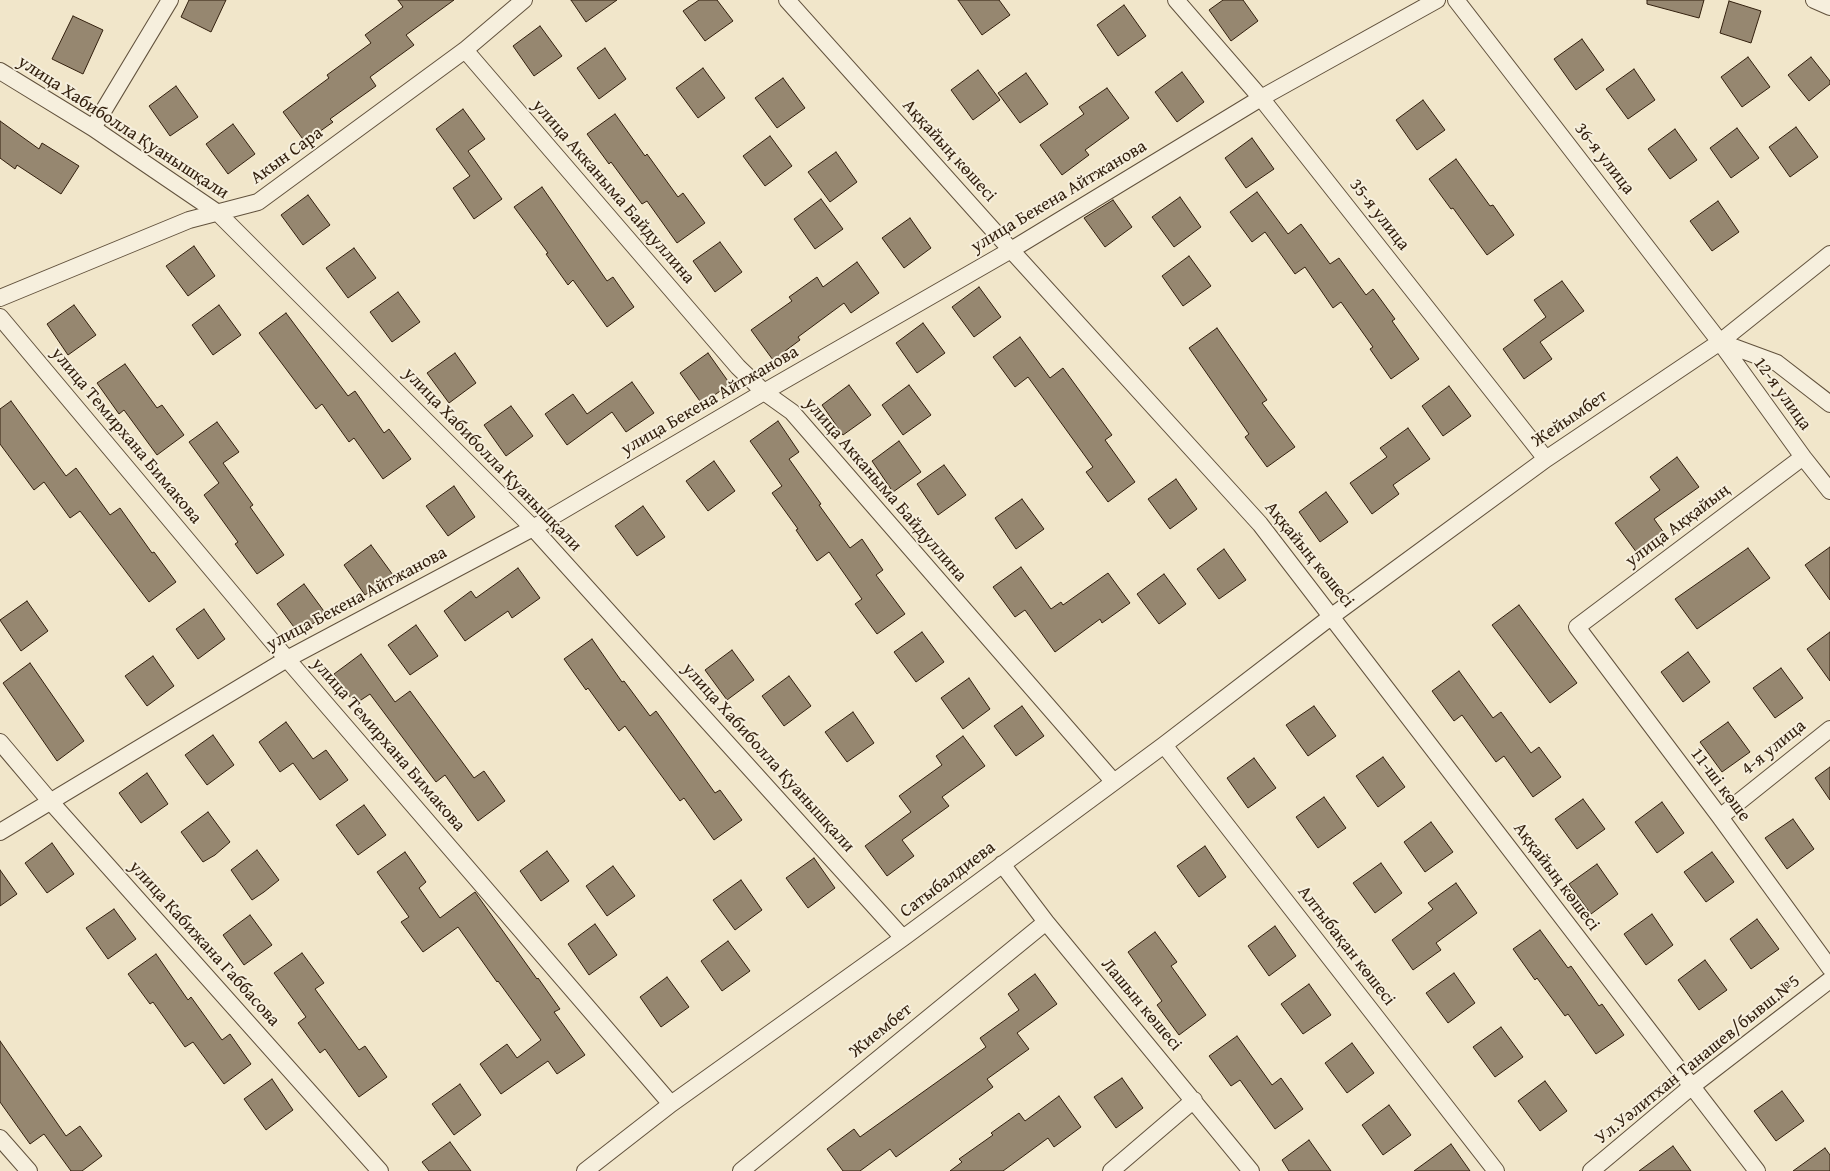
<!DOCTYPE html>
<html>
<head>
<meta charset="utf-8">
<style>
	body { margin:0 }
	canvas { display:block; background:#f1e6ca }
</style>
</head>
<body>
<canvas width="1830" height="1171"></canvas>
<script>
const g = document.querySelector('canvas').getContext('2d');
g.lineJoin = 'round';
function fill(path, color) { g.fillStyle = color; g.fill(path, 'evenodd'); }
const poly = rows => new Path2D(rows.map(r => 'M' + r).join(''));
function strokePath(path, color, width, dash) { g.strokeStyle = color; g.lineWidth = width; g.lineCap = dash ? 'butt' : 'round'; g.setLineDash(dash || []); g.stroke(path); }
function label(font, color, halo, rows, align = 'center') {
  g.font = font + ' "Gentium Book Plus",serif'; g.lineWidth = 4; g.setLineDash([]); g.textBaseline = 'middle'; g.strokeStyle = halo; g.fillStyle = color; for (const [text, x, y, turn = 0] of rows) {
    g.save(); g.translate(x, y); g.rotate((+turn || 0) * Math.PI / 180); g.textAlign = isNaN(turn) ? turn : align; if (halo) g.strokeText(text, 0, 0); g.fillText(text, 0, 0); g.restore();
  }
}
const building = poly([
	[189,0,226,0,211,32,181,17,189,0],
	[398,0,454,0,406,35,414,45,370,77,376,86,330,119,333,122,305,142,283,112,329,78,327,75,371,43,365,35,403,7,398,0],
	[571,0,617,0,586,22,571,0],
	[699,0,717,0,733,21,705,41,683,11,699,0],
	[958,0,999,0,1010,15,982,35,958,0],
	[1223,0,1243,0,1258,21,1231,41,1209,10,1223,0],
	[1647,0,1704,0,1699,18,1647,4,1647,0],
	[1729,1,1761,11,1751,43,1720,33,1729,1],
	[1124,5,1146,36,1118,56,1097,25,1124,5],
	[73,16,103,30,83,74,52,59,73,16],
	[540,26,562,56,534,76,513,46,540,26],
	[1582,39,1604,70,1576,90,1554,59,1582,39],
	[605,48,626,79,599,99,577,68,605,48],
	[1748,57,1770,87,1742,107,1721,77,1748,57],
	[1811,57,1830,81,1830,84,1809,101,1788,75,1811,57],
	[703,68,725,98,698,118,676,88,703,68],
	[1634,69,1655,100,1628,119,1606,89,1634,69],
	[978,70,1000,100,973,120,951,90,978,70],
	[1182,72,1204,102,1177,122,1155,92,1182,72],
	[1026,73,1048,104,1020,123,998,93,1026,73],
	[783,78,805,108,777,128,755,98,783,78],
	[176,86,198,117,170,136,149,106,176,86],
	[1107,88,1129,118,1085,150,1089,155,1062,175,1040,145,1084,114,1079,107,1107,88],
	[1423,100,1445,130,1417,150,1396,120,1423,100],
	[463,109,485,139,468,151,502,199,474,219,453,188,470,176,436,129,463,109],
	[615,114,645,156,647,154,678,197,683,193,705,223,677,243,647,201,642,204,611,162,609,164,587,134,615,114],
	[0,121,39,149,42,143,79,166,61,194,17,165,15,169,0,158,0,121],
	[233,124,255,154,228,174,206,144,233,124],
	[1796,127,1818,157,1790,177,1769,147,1796,127],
	[1737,128,1759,158,1731,178,1710,148,1737,128],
	[1675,129,1697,160,1670,179,1648,149,1675,129],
	[770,136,792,166,765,186,743,156,770,136],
	[1252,138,1274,169,1246,188,1225,158,1252,138],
	[836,152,857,182,830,202,808,172,836,152],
	[1456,159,1490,206,1493,205,1514,235,1487,255,1453,208,1451,209,1429,179,1456,159],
	[542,187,607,281,613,277,634,307,607,327,573,280,568,285,546,254,548,253,514,207,542,187],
	[1257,192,1288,234,1301,224,1330,264,1339,258,1366,295,1373,289,1395,319,1392,321,1419,359,1391,379,1370,349,1373,347,1341,302,1333,308,1305,267,1295,274,1265,232,1252,242,1230,212,1257,192],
	[308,195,330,225,303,245,281,215,308,195],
	[1180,197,1201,227,1174,247,1152,217,1180,197],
	[821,199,843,229,815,249,794,219,821,199],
	[1113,200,1132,227,1105,247,1084,218,1113,200],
	[1718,201,1739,232,1712,251,1690,221,1718,201],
	[910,218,931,248,904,268,882,238,910,218],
	[720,242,742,272,715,292,693,261,720,242],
	[194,246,215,276,188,296,166,266,194,246],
	[354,248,376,278,348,298,326,268,354,248],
	[1189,256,1211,286,1183,306,1162,276,1189,256],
	[857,262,879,293,851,313,844,303,798,337,800,340,773,360,751,330,792,301,789,297,817,277,823,287,857,262],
	[1562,281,1584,311,1540,342,1552,359,1524,379,1503,349,1546,317,1534,300,1562,281],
	[979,287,1001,317,974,337,952,307,979,287],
	[398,292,420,322,392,342,370,312,398,292],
	[74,305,96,335,68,355,47,324,74,305],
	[219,305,241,335,213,355,192,325,219,305],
	[286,313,348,396,355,391,384,433,389,429,411,459,383,479,354,438,349,442,322,404,316,409,259,333,286,313],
	[923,323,945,353,917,373,896,343,923,323],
	[1217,328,1267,400,1262,403,1295,447,1267,467,1245,437,1249,434,1189,348,1217,328],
	[1020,337,1050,378,1063,368,1112,435,1105,440,1135,482,1108,502,1086,472,1093,467,1028,377,1015,387,993,357,1020,337],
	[455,353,476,383,449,403,427,373,455,353],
	[708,353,730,384,702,404,680,373,708,353],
	[125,364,157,408,162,405,184,435,157,455,124,410,119,414,97,383,125,364],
	[632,382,654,413,626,432,612,412,567,445,545,414,573,394,587,414,632,382],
	[849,385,871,415,843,435,822,405,849,385],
	[909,385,931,415,903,435,882,405,909,385],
	[1449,386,1471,416,1443,436,1422,406,1449,386],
	[11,401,66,476,76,468,110,515,120,508,152,553,154,552,176,582,149,602,80,511,70,518,44,482,34,490,0,444,0,409,11,401],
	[511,406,533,436,506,456,484,425,511,406],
	[778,421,799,452,789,459,821,504,819,505,850,548,862,539,883,570,876,575,905,614,877,634,855,604,862,599,829,552,817,561,796,530,798,529,772,493,782,486,750,441,778,421],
	[217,422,239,452,223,463,253,505,250,507,284,555,257,574,235,544,238,542,204,495,219,483,189,442,217,422],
	[1408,428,1430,459,1393,485,1399,494,1372,514,1350,483,1387,457,1380,448,1408,428],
	[899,441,921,472,893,492,872,461,899,441],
	[1677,457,1699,487,1654,519,1664,533,1637,553,1615,523,1660,490,1650,477,1677,457],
	[714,461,735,491,708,511,686,481,714,461],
	[944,465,966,495,938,515,917,484,944,465],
	[1176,479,1197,509,1170,529,1148,499,1176,479],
	[454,486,475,517,448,536,426,506,454,486],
	[1326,492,1348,522,1320,542,1299,512,1326,492],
	[1022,499,1044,529,1016,549,995,518,1022,499],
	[643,506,665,537,637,556,615,526,643,506],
	[371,545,393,575,365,595,344,565,371,545],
	[1830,547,1830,600,1805,565,1830,547],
	[1748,548,1770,578,1697,629,1675,599,1748,548],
	[1224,549,1246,580,1219,599,1197,569,1224,549],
	[1021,567,1051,609,1061,602,1063,605,1108,573,1130,603,1102,623,1100,619,1055,652,1025,610,1015,617,993,587,1021,567],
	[518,568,540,598,512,618,508,611,465,641,444,611,471,591,476,598,518,568],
	[1164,574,1186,604,1159,624,1137,594,1164,574],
	[304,584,326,614,299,634,277,604,304,584],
	[27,601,48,631,21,651,0,620,27,601],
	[1519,605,1577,683,1550,703,1492,625,1519,605],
	[204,609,225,639,198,659,176,629,204,609],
	[416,625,438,656,410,675,388,645,416,625],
	[922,632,944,662,916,682,894,652,922,632],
	[1830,632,1830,681,1807,649,1830,632],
	[592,639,622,682,624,681,650,716,656,711,715,793,720,790,742,820,714,840,684,798,680,801,625,726,619,731,588,688,586,690,564,659,592,639],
	[732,650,754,680,727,700,705,670,732,650],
	[1688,652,1710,682,1683,702,1661,672,1688,652],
	[361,654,395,702,410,691,474,778,484,771,505,801,478,821,445,775,436,782,370,694,355,704,334,674,361,654],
	[153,656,174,686,147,706,125,676,153,656],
	[30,663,84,741,57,761,3,683,30,663],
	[1781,668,1803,698,1775,718,1753,688,1781,668],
	[1459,671,1493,718,1501,712,1531,753,1539,747,1561,777,1533,797,1504,756,1496,762,1462,715,1454,721,1432,691,1459,671],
	[789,676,811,706,784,726,762,696,789,676],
	[969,678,990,709,963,729,941,698,969,678],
	[1022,706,1044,736,1016,756,994,726,1022,706],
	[1314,706,1336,736,1308,756,1286,725,1314,706],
	[853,712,874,743,847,762,825,732,853,712],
	[286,722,313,759,326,750,348,780,320,800,293,763,280,772,259,742,286,722],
	[1728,722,1750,752,1722,772,1700,742,1728,722],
	[213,735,234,765,207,785,185,755,213,735],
	[963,736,985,766,942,797,949,806,902,840,914,856,887,876,865,846,911,812,899,796,942,765,936,756,963,736],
	[1383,757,1405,787,1378,807,1356,776,1383,757],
	[1254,758,1276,788,1248,808,1227,778,1254,758],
	[1830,767,1830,800,1815,778,1830,767],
	[147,773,168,804,141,823,119,793,147,773],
	[1324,797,1346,828,1318,848,1296,817,1324,797],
	[1583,799,1605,829,1577,849,1555,819,1583,799],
	[1662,802,1684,833,1657,853,1635,822,1662,802],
	[364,805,386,835,358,855,336,825,364,805],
	[208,812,230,842,215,855,203,862,181,832,208,812],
	[1793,819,1814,849,1787,869,1765,838,1793,819],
	[1431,822,1453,852,1425,872,1404,842,1431,822],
	[52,843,74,874,47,893,25,863,52,843],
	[1205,846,1226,877,1199,897,1177,866,1205,846],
	[257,850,279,880,264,892,252,900,231,870,257,850],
	[547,851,569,881,541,901,520,871,547,851],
	[405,852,426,882,419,888,440,918,475,892,537,979,538,978,560,1009,554,1012,585,1055,557,1074,548,1061,501,1094,480,1064,507,1044,517,1058,541,1040,498,981,497,982,458,927,423,952,401,922,409,917,377,872,405,852],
	[1712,852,1734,882,1706,902,1684,872,1712,852],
	[814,858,835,888,808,908,786,878,814,858],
	[1381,863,1402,893,1375,913,1353,883,1381,863],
	[1597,864,1618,894,1591,914,1569,884,1597,864],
	[613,866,635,896,607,916,586,886,613,866],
	[0,870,17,894,0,906,0,870],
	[741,880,762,910,735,930,713,900,741,880],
	[1456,883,1477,913,1436,943,1441,950,1413,970,1392,940,1433,909,1428,903,1456,883],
	[114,909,136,939,108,959,86,928,114,909],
	[1652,914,1673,945,1646,965,1624,934,1652,914],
	[250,915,272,945,244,965,223,935,250,915],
	[1757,919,1779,949,1751,969,1730,939,1757,919],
	[595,924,617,955,589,975,568,944,595,924],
	[1275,926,1296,956,1269,976,1248,946,1275,926],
	[1540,930,1568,968,1571,966,1599,1006,1602,1004,1624,1035,1596,1054,1568,1014,1565,1016,1537,978,1535,980,1513,949,1540,930],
	[1155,932,1177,962,1171,966,1206,1015,1179,1035,1157,1005,1162,1001,1128,952,1155,932],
	[728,941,750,971,722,991,701,961,728,941],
	[302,953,324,983,315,989,359,1050,365,1046,387,1077,359,1097,325,1049,320,1053,298,1023,306,1017,274,973,302,953],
	[156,954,188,1000,191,997,222,1040,230,1034,251,1064,224,1084,193,1042,185,1047,153,1002,150,1004,128,974,156,954],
	[1705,960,1727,990,1699,1010,1678,980,1705,960],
	[1454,973,1475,1003,1448,1023,1426,993,1454,973],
	[1035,974,1057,1004,1017,1033,1029,1049,987,1079,993,1087,896,1157,890,1149,860,1171,843,1171,827,1149,854,1129,860,1137,986,1047,980,1038,1019,1010,1008,994,1035,974],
	[667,977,689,1007,661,1027,640,997,667,977],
	[1309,984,1331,1015,1303,1034,1281,1004,1309,984],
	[1501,1027,1523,1057,1495,1077,1473,1047,1501,1027],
	[1237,1036,1272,1085,1281,1078,1303,1109,1275,1129,1240,1080,1231,1086,1209,1056,1237,1036],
	[0,1041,66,1136,80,1126,102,1156,82,1171,71,1171,44,1134,30,1144,0,1102,0,1041],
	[1352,1043,1374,1073,1347,1093,1325,1063,1352,1043],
	[1122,1078,1143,1108,1116,1128,1094,1097,1122,1078],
	[272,1079,293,1110,266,1130,244,1099,272,1079],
	[1545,1081,1567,1111,1540,1131,1518,1101,1545,1081],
	[460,1084,481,1115,454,1135,432,1104,460,1084],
	[1782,1091,1804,1121,1776,1141,1754,1111,1782,1091],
	[1059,1096,1081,1127,1054,1147,1048,1138,1003,1171,950,1171,962,1162,959,1159,993,1135,991,1133,1019,1113,1025,1121,1059,1096],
	[1389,1105,1411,1135,1383,1155,1362,1125,1389,1105],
	[1309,1140,1331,1171,1289,1171,1282,1160,1309,1140],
	[450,1142,471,1171,429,1171,422,1162,450,1142],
	[1451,1144,1470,1171,1414,1171,1451,1144],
	[1673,1146,1691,1171,1639,1171,1673,1146],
	[1825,1148,1830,1155,1830,1171,1793,1171,1825,1148]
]);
fill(building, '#968770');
strokePath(building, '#33200e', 1);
const street = poly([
	[787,0,1011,250,1260,524,1757,1171],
	[1176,0,1261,98,1546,459],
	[1456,0,1720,342,1803,457,1830,491],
	[1814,0,1830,7],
	[465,50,738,367,764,392,792,412,1113,781],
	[0,71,93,128,218,213,533,528,903,938],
	[93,128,170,0],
	[0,298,189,220,258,202,465,50,524,0],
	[0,317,287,659,671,1104],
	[1720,342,1777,363,1830,404],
	[1803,457,1577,627,1720,817,1830,968],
	[0,742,50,801,380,1171],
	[1164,745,1496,1171],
	[1720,817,1830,729],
	[0,832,287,659,533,528,764,392,1011,250,1261,98,1437,0],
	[1002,864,1046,922,1251,1171],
	[0,1138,29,1171],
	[585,1171,671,1104,903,938,1164,745,1332,616,1546,459,1720,342,1830,254],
	[741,1171,1046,922],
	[1111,1171,1194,1100],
	[1591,1171,1691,1087,1830,980]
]);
strokePath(street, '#62523d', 18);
strokePath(street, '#f6efdd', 16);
label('18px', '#33200e', '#f6efdd', [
	["улица Хабиболла Қуанышқали",123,128,33],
	["Аққайың көшесі",949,151,48],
	["Акын Сара",287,156,-36],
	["36-я улица",1604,159,52],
	["улица Акканыма Байдуллина",613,192,49],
	["улица Бекена Айтжанова",1059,197,-31],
	["35-я улица",1379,215,52],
	["12-я улица",1782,394,54],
	["улица Бекена Айтжанова",710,401,-30],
	["Жейымбет",1570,419,-34],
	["улица Темирхана Бимакова",126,436,50],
	["улица Хабиболла Қуанышқали",492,460,46],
	["улица Акканыма Байдуллина",885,490,49],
	["улица Аққайың",1678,526,-37],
	["Аққайың көшесі",1309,555,51],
	["улица Бекена Айтжанова",357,599,-28],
	["улица Темирхана Бимакова",388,745,49],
	["4-я улица",1774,748,-39],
	["улица Хабиболла Қуанышқали",768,758,48],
	["11-ші көше",1720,785,53],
	["Аққайың көшесі",1556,877,53],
	["Сатыбалдиева",948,880,-37],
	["улица Кабижана Габбасова",204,944,48],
	["Алтыбақан көшесі",1346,946,52],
	["Лашын көшесі",1141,1005,50],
	["Жиембет",881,1031,-39],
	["Ул.Уәлитхан Танашев/бывш.№5",1698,1060,-39]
]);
</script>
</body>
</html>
